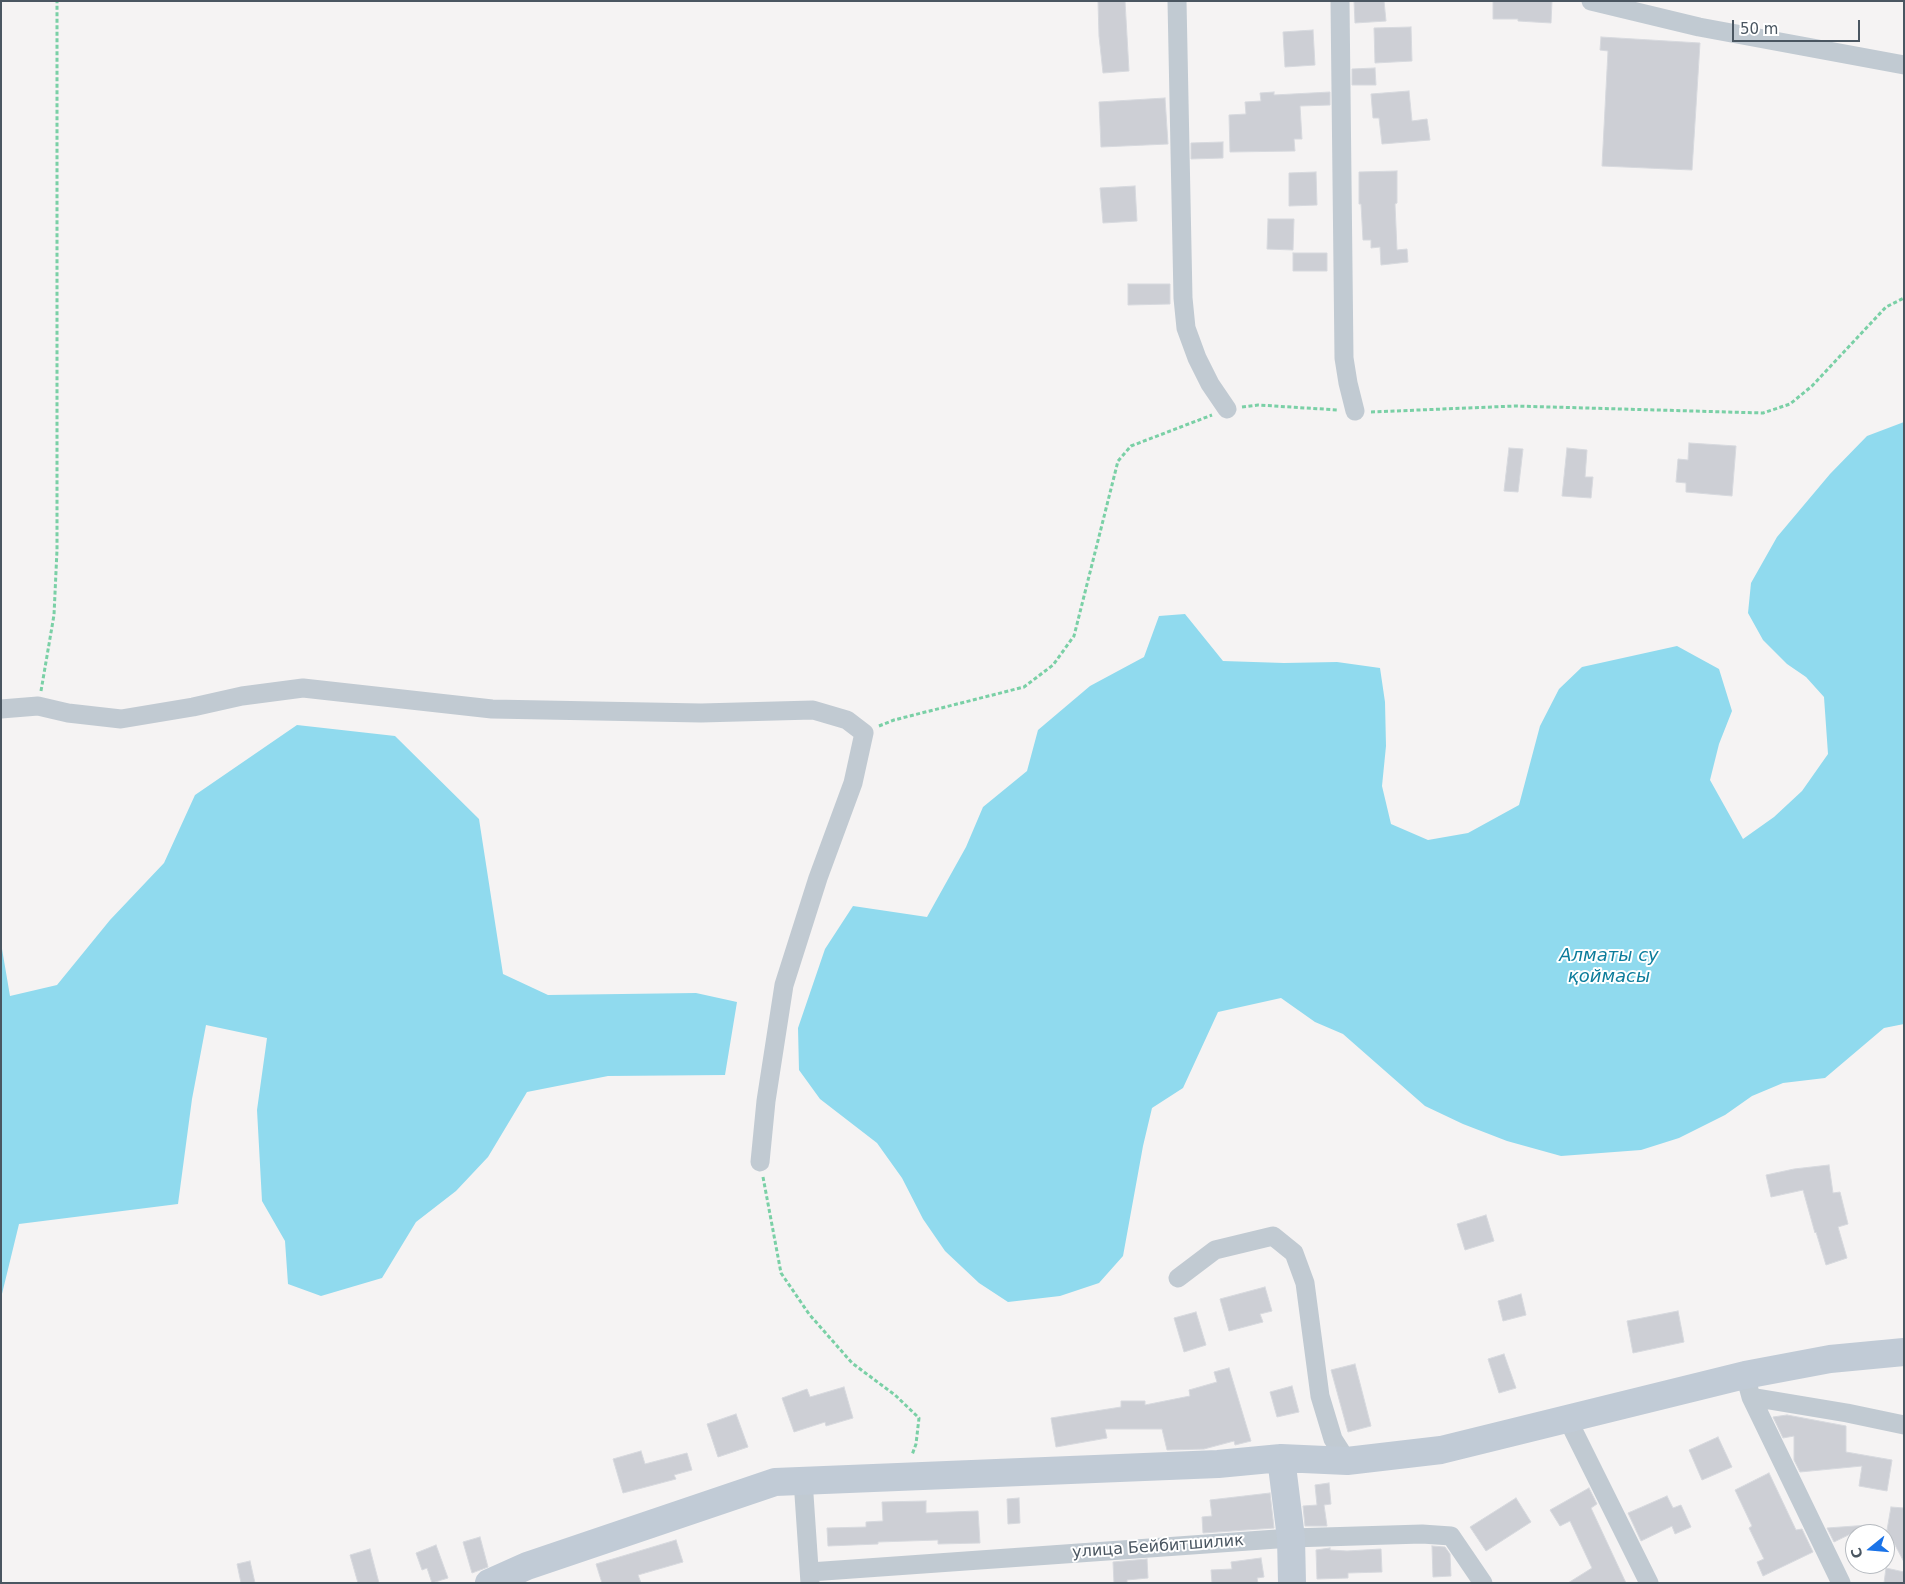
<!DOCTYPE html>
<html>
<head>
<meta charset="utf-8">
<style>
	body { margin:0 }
	#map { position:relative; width:1905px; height:1584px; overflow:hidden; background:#f5f3f3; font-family:"DejaVu Sans",sans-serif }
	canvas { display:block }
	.frame { position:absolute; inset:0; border:2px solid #4a5661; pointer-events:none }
	.north { position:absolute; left:1845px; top:1524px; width:50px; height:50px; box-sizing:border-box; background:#fff; border:1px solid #b7bbc0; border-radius:50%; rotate:253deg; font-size:14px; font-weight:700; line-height:20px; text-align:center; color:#4a5661 }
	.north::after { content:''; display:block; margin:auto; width:18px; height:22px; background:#1a73e8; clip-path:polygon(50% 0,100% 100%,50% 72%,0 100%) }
	.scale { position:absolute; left:1732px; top:20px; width:128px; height:22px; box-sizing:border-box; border:2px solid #4a5661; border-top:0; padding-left:6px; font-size:15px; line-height:18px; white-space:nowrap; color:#4a5661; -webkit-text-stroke:4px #fff; paint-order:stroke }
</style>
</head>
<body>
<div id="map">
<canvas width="1905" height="1584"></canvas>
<div class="frame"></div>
<div class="north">С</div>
<div class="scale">50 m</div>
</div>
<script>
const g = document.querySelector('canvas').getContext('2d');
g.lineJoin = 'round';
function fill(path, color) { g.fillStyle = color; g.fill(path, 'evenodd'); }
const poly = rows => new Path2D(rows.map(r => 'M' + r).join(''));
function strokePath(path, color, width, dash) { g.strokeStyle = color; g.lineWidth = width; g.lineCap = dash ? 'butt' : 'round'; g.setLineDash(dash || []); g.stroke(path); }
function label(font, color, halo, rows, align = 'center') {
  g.font = font + ' "DejaVu Sans",sans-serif'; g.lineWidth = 4; g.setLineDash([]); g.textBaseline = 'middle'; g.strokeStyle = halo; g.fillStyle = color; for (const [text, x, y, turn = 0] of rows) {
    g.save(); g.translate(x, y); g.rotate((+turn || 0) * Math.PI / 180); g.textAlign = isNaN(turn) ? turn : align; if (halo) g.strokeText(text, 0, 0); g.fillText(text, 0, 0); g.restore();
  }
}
fill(poly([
	[1904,422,1904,1024,1884,1028,1825,1078,1783,1083,1752,1096,1725,1115,1679,1138,1641,1150,1561,1156,1507,1141,1463,1124,1425,1106,1343,1034,1315,1022,1281,998,1218,1012,1183,1088,1152,1108,1143,1146,1123,1256,1099,1283,1060,1296,1008,1302,979,1283,945,1251,923,1219,902,1178,877,1143,820,1099,799,1070,798,1028,825,949,853,906,927,917,966,847,983,807,1027,771,1038,730,1090,686,1144,657,1159,616,1185,614,1223,661,1284,663,1337,662,1380,668,1385,702,1386,746,1382,786,1391,824,1428,840,1468,833,1519,805,1540,726,1559,689,1582,667,1677,646,1719,669,1732,711,1719,744,1710,780,1743,839,1774,817,1802,791,1828,754,1824,697,1806,677,1787,664,1763,640,1748,613,1751,583,1777,537,1830,474,1867,436],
	[297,725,395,736,479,819,503,974,548,995,696,993,737,1002,725,1075,608,1076,527,1092,488,1157,456,1191,416,1222,382,1278,321,1296,288,1284,285,1241,262,1201,257,1110,267,1038,206,1025,192,1099,178,1204,19,1224,1,1298,1,943,10,996,57,985,110,920,164,863,195,795]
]), '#90daee');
const building = poly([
	[1098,1,1125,1,1129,71,1103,73,1099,36,1098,1],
	[1354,1,1384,1,1386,21,1355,23,1354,1],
	[1493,1,1552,1,1551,23,1518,21,1518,19,1493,19,1493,1],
	[1411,27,1412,61,1375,63,1374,28,1411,27],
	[1313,30,1315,65,1285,67,1283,32,1313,30],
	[1601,37,1700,43,1692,170,1602,166,1608,51,1600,50,1601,37],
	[1375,68,1376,85,1352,85,1352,69,1375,68],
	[1409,91,1412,121,1427,119,1430,140,1382,144,1379,118,1373,118,1371,94,1409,91],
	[1274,92,1274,95,1330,92,1330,105,1300,106,1302,139,1294,139,1295,151,1230,152,1229,115,1246,114,1245,102,1261,101,1260,93,1274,92],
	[1165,98,1168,144,1101,147,1099,102,1165,98],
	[1223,142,1223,158,1191,159,1191,143,1223,142],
	[1397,171,1397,203,1395,204,1397,250,1407,249,1408,262,1381,265,1380,247,1371,248,1371,240,1363,240,1361,204,1359,204,1359,172,1397,171],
	[1316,172,1317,205,1289,206,1289,173,1316,172],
	[1135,186,1137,221,1103,223,1100,188,1135,186],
	[1268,219,1294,219,1293,250,1267,249,1268,219],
	[1293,253,1327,253,1327,271,1293,271,1293,253],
	[1128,284,1170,284,1170,304,1128,305,1128,284],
	[1689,443,1736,446,1732,496,1686,492,1686,483,1676,482,1678,459,1688,460,1689,443],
	[1509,448,1523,449,1518,492,1504,491,1509,448],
	[1567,448,1587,450,1585,477,1593,477,1591,498,1562,496,1567,448],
	[1829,1165,1833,1193,1840,1192,1848,1224,1838,1227,1847,1258,1826,1265,1816,1232,1815,1233,1803,1190,1771,1197,1766,1175,1794,1169,1829,1165],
	[1486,1215,1494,1241,1465,1250,1457,1224,1486,1215],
	[1265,1287,1272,1311,1260,1314,1263,1322,1229,1331,1220,1299,1265,1287],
	[1521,1294,1526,1315,1503,1321,1498,1301,1521,1294],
	[1678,1311,1684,1342,1633,1353,1627,1321,1678,1311],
	[1196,1312,1206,1345,1184,1352,1174,1318,1196,1312],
	[1504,1354,1516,1388,1499,1393,1488,1359,1504,1354],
	[1355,1364,1371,1426,1348,1432,1331,1370,1355,1364],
	[1229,1368,1251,1441,1235,1445,1234,1441,1204,1449,1167,1450,1162,1429,1105,1429,1107,1438,1056,1447,1051,1418,1121,1407,1121,1401,1145,1401,1145,1405,1190,1396,1189,1390,1217,1382,1214,1372,1229,1368],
	[1292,1386,1299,1412,1277,1417,1270,1392,1292,1386],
	[844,1387,853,1418,826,1426,825,1422,794,1432,782,1398,807,1389,810,1397,844,1387],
	[736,1414,748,1447,718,1457,707,1424,736,1414],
	[1787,1415,1846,1426,1846,1452,1892,1460,1887,1491,1859,1486,1862,1466,1800,1472,1794,1460,1794,1436,1783,1438,1773,1417,1787,1415],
	[1718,1437,1732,1467,1702,1480,1689,1450,1718,1437],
	[641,1451,645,1464,687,1453,692,1470,674,1475,676,1479,623,1493,613,1459,641,1451],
	[1769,1473,1796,1530,1802,1529,1813,1552,1763,1576,1757,1562,1764,1559,1749,1528,1752,1526,1735,1490,1769,1473],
	[1329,1483,1331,1504,1324,1505,1327,1526,1305,1526,1303,1506,1317,1505,1315,1485,1329,1483],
	[1589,1488,1597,1504,1591,1508,1626,1583,1568,1583,1592,1568,1570,1521,1560,1526,1550,1510,1589,1488],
	[1270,1493,1274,1528,1203,1533,1202,1517,1212,1516,1210,1500,1270,1493],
	[1667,1496,1673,1508,1681,1505,1691,1527,1675,1534,1672,1526,1641,1541,1628,1513,1667,1496],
	[1019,1498,1020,1523,1008,1524,1007,1499,1019,1498],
	[1516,1498,1531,1522,1486,1551,1470,1527,1516,1498],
	[926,1501,926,1513,978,1511,980,1543,938,1544,938,1540,878,1542,878,1544,828,1546,827,1528,866,1527,866,1522,883,1521,882,1502,926,1501],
	[1891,1507,1904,1508,1904,1562,1887,1530,1891,1507],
	[1869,1525,1834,1542,1827,1528,1869,1525],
	[480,1537,488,1567,472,1573,463,1542,480,1537],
	[676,1540,683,1562,638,1575,641,1583,602,1583,596,1564,676,1540],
	[436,1545,448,1578,432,1583,427,1568,422,1570,416,1553,436,1545],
	[1432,1546,1445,1547,1450,1554,1451,1576,1433,1577,1432,1546],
	[1330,1548,1330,1550,1347,1551,1381,1549,1382,1572,1348,1573,1348,1578,1317,1579,1316,1550,1330,1548],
	[370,1549,379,1583,358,1583,350,1555,370,1549],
	[1261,1558,1264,1577,1257,1578,1258,1583,1212,1583,1211,1570,1232,1569,1231,1562,1261,1558],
	[1147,1559,1148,1578,1127,1580,1127,1583,1114,1583,1113,1562,1147,1559],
	[250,1561,255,1583,241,1583,237,1564,250,1561],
	[1886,1568,1904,1572,1904,1583,1884,1583,1886,1568]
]);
fill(building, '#cdcfd5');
strokePath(building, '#d7d9de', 1);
strokePath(poly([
	[1242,407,1258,405,1338,410],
	[1371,412,1515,406,1763,413,1790,404,1812,386,1886,307,1904,298],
	[41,691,54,615,57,550,57,1],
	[879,726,894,720,1024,687,1053,665,1074,636,1118,461,1131,446,1212,415],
	[763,1177,781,1273,809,1314,852,1363,895,1395,919,1418,916,1444,912,1455]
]), '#7ad0a6', 3, [4, 2.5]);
strokePath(poly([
	[1177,1,1183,298,1186,328,1197,358,1210,384,1227,409],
	[1340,1,1344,358,1348,383,1355,411],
	[1591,1,1699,27,1904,65],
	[1,709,38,706,68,713,121,719,193,707,242,696,303,688,492,709,701,713,813,710,847,720,864,733,853,783,818,878,784,985,766,1101,760,1162],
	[1178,1278,1215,1250,1273,1236,1294,1253,1305,1283,1320,1396,1333,1439,1347,1461],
	[1745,1375,1751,1397,1841,1583],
	[1751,1397,1847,1413,1904,1425],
	[1567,1418,1649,1583],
	[803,1480,810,1583],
	[810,1572,1291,1538,1422,1534,1451,1536,1483,1583]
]), '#c1cad2', 19);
strokePath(poly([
	[1281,1458,1291,1538,1292,1583],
	[489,1583,527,1566,775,1482,1218,1464,1281,1458,1347,1461,1441,1450,1745,1375,1830,1359,1904,1352]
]), '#c1cbd6', 28);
label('16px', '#4a5661', '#fff', [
	["улица Бейбитшилик",1158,1547,-4]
]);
label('italic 18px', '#0c7c9b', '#fff', [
	["Алматы су",1609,956],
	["қоймасы",1609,977]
]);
</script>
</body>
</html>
